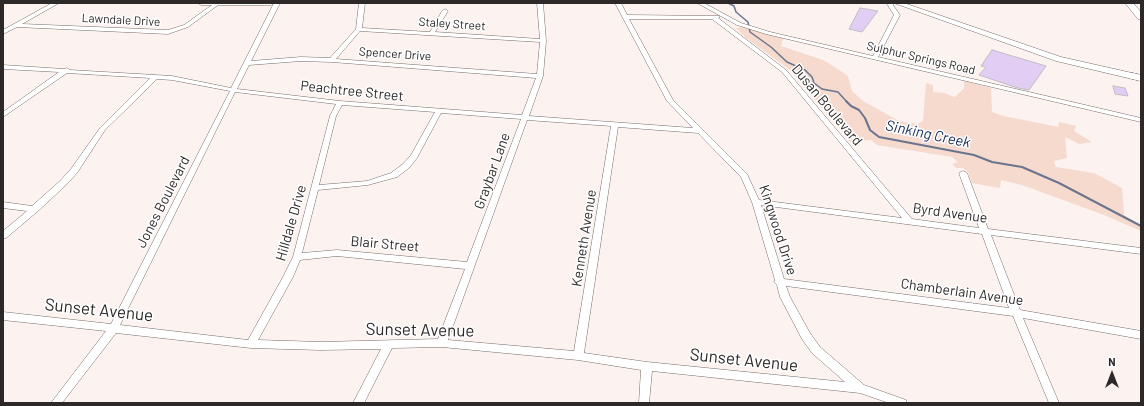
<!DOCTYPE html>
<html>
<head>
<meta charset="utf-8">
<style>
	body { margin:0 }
	#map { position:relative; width:1144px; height:406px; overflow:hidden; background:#fcf2ef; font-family:Barlow,sans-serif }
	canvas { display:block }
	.frame { position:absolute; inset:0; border:4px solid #2d2928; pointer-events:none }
	.north { position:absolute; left:1092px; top:354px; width:40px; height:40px; -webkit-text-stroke:3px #fff; paint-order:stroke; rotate:0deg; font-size:11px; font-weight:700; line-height:16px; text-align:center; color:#2d2928 }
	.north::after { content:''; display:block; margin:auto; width:14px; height:18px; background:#2d2928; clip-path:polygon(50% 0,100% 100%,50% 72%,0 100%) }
</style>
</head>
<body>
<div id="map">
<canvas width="1144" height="406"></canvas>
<div class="frame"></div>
<div class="north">N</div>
</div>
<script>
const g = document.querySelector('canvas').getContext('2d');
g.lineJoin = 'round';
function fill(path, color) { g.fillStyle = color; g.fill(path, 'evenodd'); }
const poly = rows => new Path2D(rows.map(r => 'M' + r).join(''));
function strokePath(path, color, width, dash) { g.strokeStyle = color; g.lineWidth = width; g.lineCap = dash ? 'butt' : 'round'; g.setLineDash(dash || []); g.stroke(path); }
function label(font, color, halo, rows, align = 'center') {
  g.font = font + ' Barlow,sans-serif'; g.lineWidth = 3; g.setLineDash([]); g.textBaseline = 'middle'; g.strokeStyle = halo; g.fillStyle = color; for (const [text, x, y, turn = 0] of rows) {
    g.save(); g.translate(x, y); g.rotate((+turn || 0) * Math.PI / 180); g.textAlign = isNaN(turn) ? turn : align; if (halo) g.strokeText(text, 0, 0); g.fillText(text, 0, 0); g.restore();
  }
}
fill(poly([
	[741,27,783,38,781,46,823,60,838,69,848,76,852,91,863,101,899,121,918,124,923,121,926,83,933,85,933,92,944,93,955,97,964,88,964,81,991,88,992,112,1004,116,1058,127,1059,122,1076,126,1074,131,1092,142,1079,144,1065,137,1067,158,1054,161,1056,167,1094,173,1122,188,1124,215,1141,226,1141,231,1104,215,1022,185,1001,180,1000,188,972,183,968,172,963,168,956,168,952,164,958,162,952,157,877,145,871,140,850,141,789,69,746,38,736,28]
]), '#f6dace');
strokePath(poly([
	[728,3,734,6,736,12,748,22,750,32,771,47,787,62,805,70,812,77,814,83,822,89,838,92,847,102]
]), '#69758e', 1.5);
strokePath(poly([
	[846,101,851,106,859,110,865,118,870,130,879,137,974,155,992,162,1022,167,1059,183,1141,226]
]), '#69758e', 2);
const building = poly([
	[860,8,878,11,862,32,849,29,860,8],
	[992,50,1046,66,1029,90,1018,88,979,75,986,67,981,66,992,50],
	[1113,86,1125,88,1128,96,1115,94,1113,86]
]);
fill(building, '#e2cef5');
strokePath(building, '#bfbcc3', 1);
const street = poly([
	[52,3,59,3,22,24,168,30,184,25,212,5,201,5,198,3,274,3,271,5,218,5,188,27,168,34,17,27,3,34,3,30,52,3],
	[274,3,280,3,251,61,301,57,330,58,356,29,359,3,365,3,362,28,430,32,442,11,445,9,448,11,435,32,540,39,537,3,543,3,546,41,543,76,529,116,693,128,667,101,615,3,621,3,627,15,719,16,720,17,718,18,786,70,912,219,979,228,959,173,963,171,967,173,988,229,1141,248,1141,254,991,235,1020,310,1141,331,1141,339,1023,318,1059,403,1049,403,1013,316,786,286,790,297,810,333,820,347,864,385,906,400,907,403,889,403,860,393,652,371,649,403,639,403,641,370,578,360,442,347,392,348,364,403,353,403,381,349,321,350,251,348,116,333,62,403,51,403,106,331,3,320,3,312,111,324,230,91,172,80,157,79,105,130,77,173,66,185,38,211,6,238,3,239,3,231,27,211,3,208,3,202,32,206,60,181,71,169,100,128,150,78,67,73,3,117,3,112,59,72,3,69,3,65,64,69,67,68,70,70,172,76,231,88,274,3],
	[629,19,712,19,782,72,902,218,759,200,747,174,673,100,629,19],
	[360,31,540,42,537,74,336,59,360,31],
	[301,61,332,62,536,78,522,115,340,101,237,89,249,65,301,61],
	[235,92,336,104,330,116,293,257,283,277,248,340,120,325,235,92],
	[342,105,435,112,411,155,403,164,391,173,367,181,319,185,336,116,342,105],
	[441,113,521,119,467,262,337,250,302,253,318,190,368,185,397,177,409,168,417,158,441,113],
	[527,120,611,126,574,351,448,340,527,120],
	[618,127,698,133,741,177,752,202,775,280,774,282,777,285,780,297,802,339,812,353,845,382,647,362,584,353,618,127],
	[761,205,982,234,1009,308,784,279,761,205],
	[337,256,465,269,438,339,321,342,258,340,293,277,300,260,337,256],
	[697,3,704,3,741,23,770,32,873,56,894,15,887,4,895,3,893,5,900,15,878,57,1141,118,1141,122,766,34,737,25,697,3]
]);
const secondary = poly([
	[894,3,904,3,1061,57,1141,75,1141,81,1056,61,894,3]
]);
const primary = poly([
	[1125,3,1133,3,1141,12,1141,19,1138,19,1125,3],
	[1132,73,1141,75,1141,81,1129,78,1127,76,1132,73]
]);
strokePath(street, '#756d69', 1);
strokePath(secondary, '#756d69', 1);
strokePath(primary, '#756d69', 1);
fill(street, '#fff');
fill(secondary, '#fff');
fill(primary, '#fff');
label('12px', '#2d2928', '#fff', [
	["Lawndale Drive",121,20,3],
	["Staley Street",452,24,4],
	["Spencer Drive",395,54,4],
	["Sulphur Springs Road",921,58,13]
]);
label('14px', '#2d2928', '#fff', [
	["Peachtree Street",352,91,6],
	["Dusan Boulevard",827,105,50],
	["Graybar Lane",492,171,-70],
	["Jones Boulevard",163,202,-63],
	["Byrd Avenue",950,213,8],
	["Hilldale Drive",291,223,-74],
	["Kingwood Drive",778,230,72],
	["Kenneth Avenue",584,238,-81],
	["Blair Street",385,244,5],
	["Chamberlain Avenue",962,292,8]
]);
label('italic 15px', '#172c5a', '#fff', [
	["Sinking Creek",928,134,12]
]);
label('17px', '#2d2928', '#fff', [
	["Sunset Avenue",99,310,6],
	["Sunset Avenue",420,330,1],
	["Sunset Avenue",744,360,6]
]);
</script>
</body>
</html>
